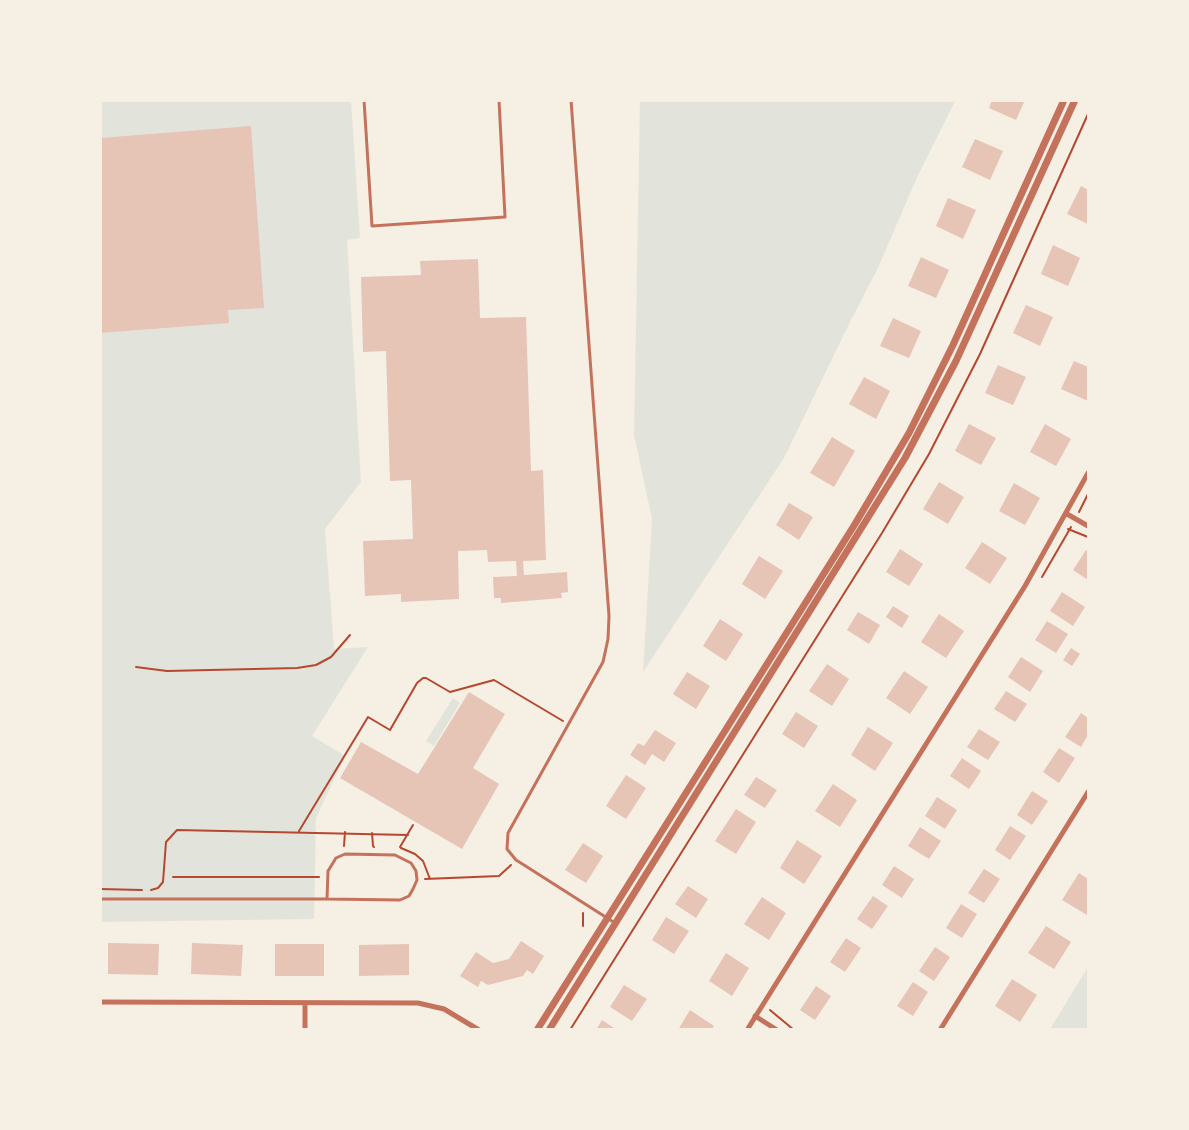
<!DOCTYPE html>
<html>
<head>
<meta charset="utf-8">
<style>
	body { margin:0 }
	#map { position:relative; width:1189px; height:1130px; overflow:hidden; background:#f6efe4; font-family:"Nunito Sans",sans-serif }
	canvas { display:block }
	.frame { position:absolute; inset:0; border:102px solid #f6efe4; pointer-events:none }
</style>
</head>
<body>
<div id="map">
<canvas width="1189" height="1130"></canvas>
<div class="frame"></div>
</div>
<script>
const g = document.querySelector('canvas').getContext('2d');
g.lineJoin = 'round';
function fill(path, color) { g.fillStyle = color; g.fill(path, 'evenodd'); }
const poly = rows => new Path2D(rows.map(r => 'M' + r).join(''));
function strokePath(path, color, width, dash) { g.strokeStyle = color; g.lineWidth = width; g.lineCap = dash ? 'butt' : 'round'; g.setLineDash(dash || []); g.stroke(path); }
fill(poly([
	[100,101,351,101,360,238,347,240,361,482,325,529,334,649,368,647,312,736,345,756,316,818,314,919,101,922],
	[640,101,955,101,918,175,878,268,848,326,784,458,643,672,652,519,634,435],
	[453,698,460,703,434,746,426,741],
	[1088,967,1088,1029,1050,1029]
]), '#e2e4dc');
fill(poly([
	[992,100,1025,100,1016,120,989,108],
	[251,126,264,308,228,310,229,323,100,333,100,138],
	[975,139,1003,151,990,180,962,167],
	[1081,186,1088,190,1088,224,1067,214],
	[948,198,976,210,963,239,936,226],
	[1053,245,1080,258,1068,286,1041,274],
	[921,257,949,270,936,298,908,286],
	[478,259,480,318,526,317,531,471,543,470,546,560,523,561,524,575,567,572,568,592,561,593,562,598,501,603,501,598,494,598,493,577,517,576,516,561,488,562,487,550,458,551,459,599,401,602,401,594,365,596,363,541,413,539,411,480,390,481,386,351,363,352,361,277,421,275,420,261],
	[1026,305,1053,317,1040,346,1013,333],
	[893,318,921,331,909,358,880,346],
	[1074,361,1088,367,1088,401,1061,389],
	[998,365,1026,377,1013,405,985,393],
	[864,377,890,391,876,419,849,404],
	[969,424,996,438,981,465,955,451],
	[1045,424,1071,439,1056,466,1030,452],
	[832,437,855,451,834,487,810,473],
	[939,482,964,497,948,524,923,509],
	[1014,483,1040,498,1025,525,999,511],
	[789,503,813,517,799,540,776,525],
	[982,542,1007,558,990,584,965,568],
	[900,549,923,564,909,586,886,572],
	[1086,550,1088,552,1088,580,1073,570],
	[759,556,783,571,765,599,742,584],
	[1062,592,1085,607,1073,626,1050,611],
	[893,606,909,616,902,628,886,617],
	[858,612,880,625,869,644,847,630],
	[939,614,964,631,946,658,921,642],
	[720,619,743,634,726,661,703,646],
	[1047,621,1068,634,1056,653,1035,640],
	[1071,648,1080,654,1072,666,1063,660],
	[1021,657,1043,671,1030,692,1008,677],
	[827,664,849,679,832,706,809,691],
	[904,671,928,687,910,714,886,698],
	[687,672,710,686,696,709,673,694],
	[1006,691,1027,704,1015,722,994,709],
	[469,692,505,714,473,768,499,784,462,849,340,778,361,742,418,774],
	[796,712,818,726,804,748,782,734],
	[1081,713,1088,718,1088,735,1081,747,1065,737],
	[868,727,893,743,875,771,851,755],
	[979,729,1000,742,988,760,967,747],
	[655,730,676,743,664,762,652,754,645,765,630,755,638,743,644,746],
	[1059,748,1075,758,1059,783,1043,772],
	[962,758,981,771,969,789,950,776],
	[626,775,646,788,626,819,606,806],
	[756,777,777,790,765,808,744,795],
	[833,784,857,800,840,827,815,811],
	[1032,791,1048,801,1032,825,1017,815],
	[937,797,957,810,945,829,925,816],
	[736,809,756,822,736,854,715,841],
	[1010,826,1026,836,1010,860,995,850],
	[920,827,941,841,929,859,908,846],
	[797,840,822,856,804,884,780,868],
	[583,843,603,856,586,883,565,870],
	[894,866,914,879,902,898,882,885],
	[984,869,1000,879,984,903,968,893],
	[1079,873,1088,879,1087,915,1062,900],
	[688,886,708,899,696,918,675,904],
	[873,896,888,906,872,929,857,919],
	[762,897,786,913,769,940,744,924],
	[961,904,977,914,962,938,946,928],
	[666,917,689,931,674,954,652,940],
	[1046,926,1071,942,1054,969,1028,953],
	[846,938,861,948,845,972,830,962],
	[521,941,544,956,533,974,527,970,523,976,488,985,481,981,478,987,460,976,476,952,493,963,509,959],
	[108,943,159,944,158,975,108,974],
	[192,943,243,945,241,976,191,974],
	[275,944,324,944,324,976,275,976],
	[409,944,409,975,359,976,359,945],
	[935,947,950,957,934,981,919,971],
	[726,953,749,968,732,996,709,981],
	[1012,979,1037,995,1020,1022,995,1006],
	[913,982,928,992,913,1016,897,1006],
	[624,985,647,999,632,1021,610,1007],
	[816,986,831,996,815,1020,800,1010],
	[690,1010,714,1026,711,1030,678,1030],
	[602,1020,617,1030,596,1030]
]), '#e6c5b7');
strokePath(poly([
	[1079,512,1088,494],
	[1068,529,1088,537],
	[1042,577,1071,527],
	[136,667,167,671,297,668,316,665,331,657,350,635],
	[299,831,368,717,390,730,417,683,423,678,426,678,450,692,494,680,563,721],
	[372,833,373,846,374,847],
	[344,846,345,832],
	[400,847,413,825],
	[401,848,415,854,423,861,430,879],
	[173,877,319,877],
	[425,879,499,876,511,865],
	[100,889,142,890],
	[151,890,158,888,163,882,166,842,177,830,408,835],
	[583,913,583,926],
	[770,1010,794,1030],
	[570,1030,882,533,929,454,980,354,1088,114]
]), '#b5482f', 2);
strokePath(poly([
	[364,100,372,226,505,217,499,100],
	[571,100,609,616,608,639,603,662,508,833,507,849,516,860,524,865,615,923],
	[100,899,327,899,400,900,409,896,413,889,417,880,416,871,411,863,395,855,345,854,336,858,328,871,327,899]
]), '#c5725c', 3);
strokePath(poly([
	[1067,514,1088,526],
	[100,1002,418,1003,444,1009,479,1030],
	[755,1016,777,1030],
	[305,1030,305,1003],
	[747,1030,1025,586,1088,473],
	[940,1030,1088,792]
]), '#c5725c', 5);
strokePath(poly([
	[537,1030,855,524,909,433,953,345,1064,100],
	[549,1030,905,458,956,361,1075,100]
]), '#c5725c', 7);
</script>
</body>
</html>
